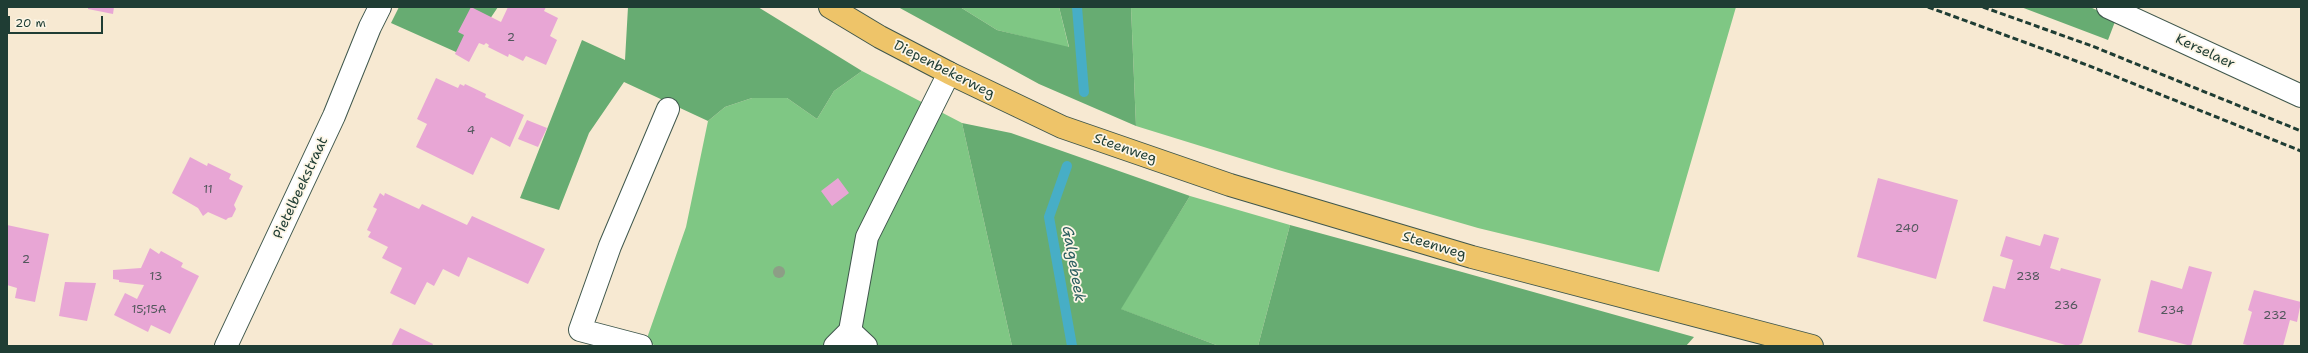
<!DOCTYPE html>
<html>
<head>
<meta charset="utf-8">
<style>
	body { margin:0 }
	#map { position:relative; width:2308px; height:353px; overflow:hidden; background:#f7e9d2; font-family:"Shantell Sans",sans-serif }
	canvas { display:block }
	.frame { position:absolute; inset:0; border:8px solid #1f3d34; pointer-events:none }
	.scale { position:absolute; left:8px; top:16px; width:95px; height:18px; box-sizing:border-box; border:2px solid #1f3d34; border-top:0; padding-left:5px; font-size:12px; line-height:14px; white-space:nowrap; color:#1f3d34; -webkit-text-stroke:3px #fcf5e5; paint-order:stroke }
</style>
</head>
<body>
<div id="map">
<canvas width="2308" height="353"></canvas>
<div class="frame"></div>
<div class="scale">20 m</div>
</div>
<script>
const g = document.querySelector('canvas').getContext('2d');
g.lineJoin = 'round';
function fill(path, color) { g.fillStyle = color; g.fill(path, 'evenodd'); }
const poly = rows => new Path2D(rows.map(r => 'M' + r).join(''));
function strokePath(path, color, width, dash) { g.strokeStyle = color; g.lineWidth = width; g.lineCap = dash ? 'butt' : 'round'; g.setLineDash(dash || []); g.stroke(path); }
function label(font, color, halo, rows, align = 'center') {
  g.font = font + ' "Shantell Sans",sans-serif'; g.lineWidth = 3.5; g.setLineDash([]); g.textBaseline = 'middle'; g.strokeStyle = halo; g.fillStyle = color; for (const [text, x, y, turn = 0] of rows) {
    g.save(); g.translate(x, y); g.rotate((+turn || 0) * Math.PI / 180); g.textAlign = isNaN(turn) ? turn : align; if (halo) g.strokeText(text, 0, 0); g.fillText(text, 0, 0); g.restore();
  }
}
fill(poly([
	[960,7,1059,7,1069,48,997,30],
	[1131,7,1736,7,1659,272,1478,228,1275,169,1136,126],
	[862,71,962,123,1012,346,656,346,646,341,686,227,708,121,725,107,752,98,787,98,817,119,834,91],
	[1190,196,1290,225,1258,346,1219,346,1120,309]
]), '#7fc784');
fill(poly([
	[399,7,498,7,465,56,391,23],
	[628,7,758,7,862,71,834,91,817,119,787,98,752,98,725,107,708,121,624,82,589,133,559,210,520,198,582,40,625,60],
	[898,7,960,7,997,30,1069,47,1059,7,1131,7,1136,126,1039,84],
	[2021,7,2090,7,2116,19,2108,40],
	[962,123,1011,133,1190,196,1121,309,1219,346,1012,346],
	[1290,225,1462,272,1694,337,1686,346,1258,346]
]), '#67ac72');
strokePath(poly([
	[1077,7,1084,92],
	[1067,166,1049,217,1072,346]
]), '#47aec6', 10);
fill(poly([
	[88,7,114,7,113,14,88,9],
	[471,7,501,22,508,7,546,7,544,11,558,18,550,36,557,40,546,65,526,56,523,61,509,54,508,57,488,47,489,45,486,43,484,45,479,43,469,62,455,54,464,35,458,32],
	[436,78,458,88,460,84,464,86,465,84,486,94,485,97,524,115,510,147,491,137,473,175,416,147,427,124,417,119],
	[527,120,547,128,538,147,518,139],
	[190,157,207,166,208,163,231,174,229,179,243,186,234,205,236,209,232,217,228,218,226,220,208,212,203,216,198,208,172,193],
	[838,178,849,193,832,206,821,191],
	[1878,178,1958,200,1936,279,1857,257],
	[380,193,384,196,385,193,419,209,422,204,467,225,472,216,545,249,528,284,468,257,459,277,443,269,434,286,427,282,415,305,390,293,402,268,382,258,388,247,368,237,371,232,367,230,377,209,373,207],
	[7,225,49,234,35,302,15,298,17,288,7,285],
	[2044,234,2059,238,2050,268,2060,271,2061,268,2101,279,2082,343,2077,346,2069,346,1983,321,1993,286,2005,289,2013,260,2000,256,2006,236,2040,246],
	[150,248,159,254,161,251,183,263,181,267,199,276,170,334,151,325,148,332,114,315,125,293,137,299,144,285,119,282,119,280,113,279,113,270,141,268],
	[2189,266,2212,272,2191,346,2138,332,2151,280,2182,289],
	[65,282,96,283,87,321,59,316],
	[2254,290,2301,302,2297,322,2290,320,2283,346,2251,346,2243,344,2252,312,2248,310],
	[400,328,433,344,432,346,391,346]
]), '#e8a6d5');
const minor = poly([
	[2108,7,2301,96],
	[850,331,866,346],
	[226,346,334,116,370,27,380,7],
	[641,346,580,330,610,246,668,109],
	[835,346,850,331,867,237,949,73]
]);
const major = poly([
	[830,7,880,37,949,73,1062,127,1230,185,1472,257,1812,346]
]);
strokePath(minor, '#3f574c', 24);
strokePath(major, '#3f574c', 24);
strokePath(minor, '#fff', 22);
strokePath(major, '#eec469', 22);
strokePath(poly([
	[1928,7,2087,65,2301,151],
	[1983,7,2092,46,2301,131]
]), '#1f3d34', 3, [6, 3]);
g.fillStyle = '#8d9e86';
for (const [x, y] of [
	[779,272]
]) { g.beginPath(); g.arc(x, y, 6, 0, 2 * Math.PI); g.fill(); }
label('12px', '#51575c', null, [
	["2",511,38],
	["4",471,131],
	["11",208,190],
	["240",1907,229],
	["2",26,260],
	["13",156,277],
	["238",2028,277],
	["236",2066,306],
	["15;15A",149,310],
	["234",2172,311],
	["232",2275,316]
]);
label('14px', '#1f3d34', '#fcf5e5', [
	["Kerselaer",2205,52,25],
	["Diepenbekerweg",944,70,27],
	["Steenweg",1125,149,19],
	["Pietelbeekstraat",301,188,-65],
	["Steenweg",1434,246,17]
]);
label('italic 15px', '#2b5f60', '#fcf5e5', [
	["Galgebeek",1073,264,80]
]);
</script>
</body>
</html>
